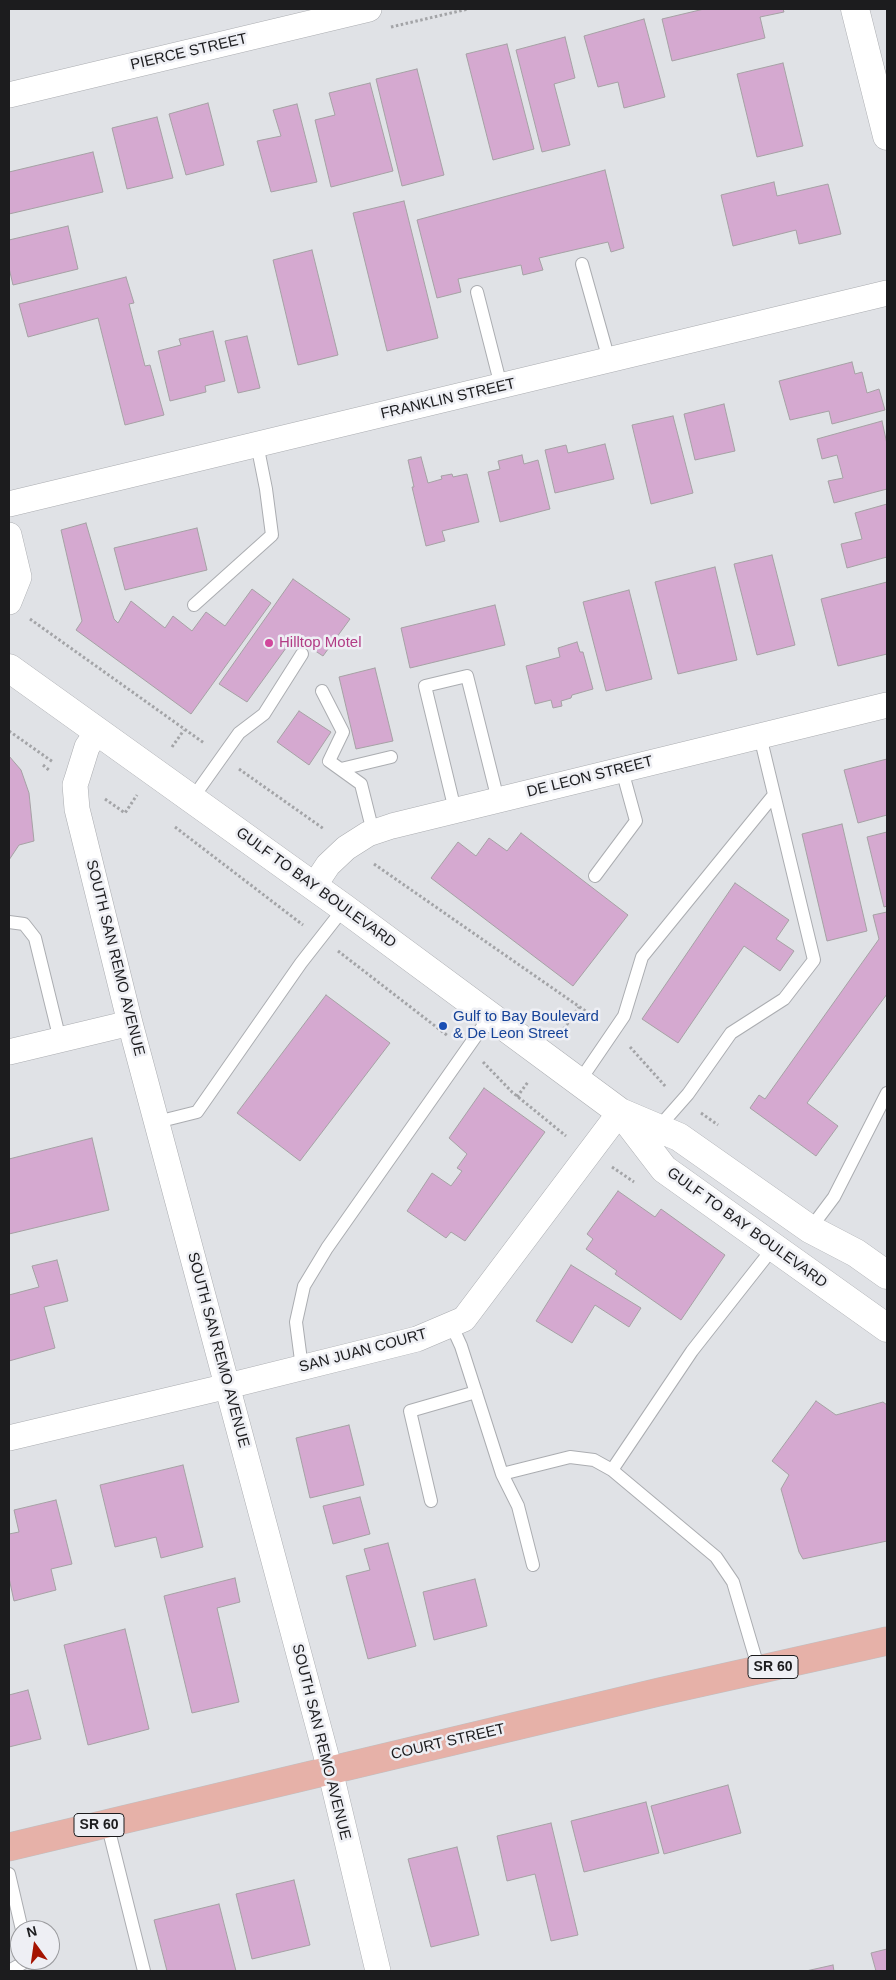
<!DOCTYPE html>
<html>
<head>
<meta charset="utf-8">
<style>
	body { margin:0 }
	#map { position:relative; width:896px; height:1980px; overflow:hidden; background:#e0e2e6; font-family:Arial,sans-serif }
	canvas { display:block }
	.frame { position:absolute; inset:0; border:10px solid #1c1c1e; pointer-events:none }
	.north { position:absolute; left:10px; top:1920px; width:50px; height:50px; box-sizing:border-box; background:#eeeff4; border:1px solid #9a9b9e; border-radius:50%; rotate:346deg; font-size:14px; font-weight:700; line-height:20px; text-align:center; color:#1c1c1e }
	.north::after { content:''; display:block; margin:auto; width:18px; height:22px; background:#a51300; clip-path:polygon(50% 0,100% 100%,50% 72%,0 100%) }
</style>
</head>
<body>
<div id="map">
<canvas width="896" height="1980"></canvas>
<div class="frame"></div>
<div class="north">N</div>
</div>
<script>
const g = document.querySelector('canvas').getContext('2d');
g.lineJoin = 'round';
function fill(path, color) { g.fillStyle = color; g.fill(path, 'evenodd'); }
const poly = rows => new Path2D(rows.map(r => 'M' + r).join(''));
function strokePath(path, color, width, dash) { g.strokeStyle = color; g.lineWidth = width; g.lineCap = dash ? 'butt' : 'round'; g.setLineDash(dash || []); g.stroke(path); }
function label(font, color, halo, rows, align = 'center') {
  g.font = font + ' Arial,sans-serif'; g.lineWidth = 5; g.setLineDash([]); g.textBaseline = 'middle'; g.strokeStyle = halo; g.fillStyle = color; for (const [text, x, y, turn = 0] of rows) {
    g.save(); g.translate(x, y); g.rotate((+turn || 0) * Math.PI / 180); g.textAlign = isNaN(turn) ? turn : align; if (halo) g.strokeText(text, 0, 0); g.fillText(text, 0, 0); g.restore();
  }
}
const building = poly([
	[704,9,783,9,784,12,760,17,765,38,672,61,662,19,704,9],
	[644,19,665,97,624,108,618,82,598,87,584,36,644,19],
	[565,37,575,78,554,84,570,145,542,152,516,50,565,37],
	[507,44,534,149,493,160,466,54,507,44],
	[783,63,803,146,757,157,737,74,783,63],
	[417,69,444,175,402,186,376,79,417,69],
	[370,83,393,171,331,187,315,120,335,115,329,93,370,83],
	[208,103,224,165,186,175,169,114,208,103],
	[297,104,317,182,271,192,257,141,281,136,273,110,297,104],
	[157,117,173,178,127,189,112,128,157,117],
	[93,152,103,192,9,214,9,172,93,152],
	[605,170,624,248,611,252,608,242,539,258,543,270,523,275,521,265,458,279,461,292,437,298,417,220,605,170],
	[774,182,777,196,828,184,841,234,799,244,796,230,733,246,721,195,774,182],
	[404,201,438,338,387,351,353,213,404,201],
	[68,226,78,269,13,285,9,268,9,240,68,226],
	[312,250,338,355,298,365,273,260,312,250],
	[126,277,134,303,129,304,145,366,150,365,164,415,125,425,98,318,28,337,19,304,126,277],
	[213,331,225,381,205,386,206,392,170,401,158,351,181,345,179,339,213,331],
	[247,336,260,388,238,393,225,341,247,336],
	[852,362,855,374,862,372,867,393,879,389,885,410,832,424,829,411,790,420,779,381,852,362],
	[724,404,735,451,695,460,684,414,724,404],
	[673,416,693,493,651,504,632,425,673,416],
	[882,421,887,444,887,489,834,503,828,481,843,478,837,455,822,459,817,439,882,421],
	[605,444,614,479,555,493,545,450,566,445,568,453,605,444],
	[522,455,524,464,538,460,550,509,500,522,488,472,500,469,498,461,522,455],
	[421,457,428,483,442,479,441,476,452,474,453,477,467,474,479,522,442,531,445,541,426,546,412,487,414,487,408,460,421,457],
	[887,504,887,557,847,568,841,544,862,539,855,513,887,504],
	[86,523,114,619,118,623,131,601,165,628,173,616,192,631,206,612,225,626,252,589,271,603,191,714,76,630,82,621,61,530,86,523],
	[197,528,207,570,125,590,114,548,197,528],
	[772,555,795,645,757,655,734,564,772,555],
	[715,567,737,660,678,674,655,582,715,567],
	[293,579,350,619,323,656,294,637,247,702,219,684,293,579],
	[887,582,887,654,838,666,821,599,887,582],
	[629,590,652,679,606,691,583,602,629,590],
	[495,605,505,645,410,668,401,628,495,605],
	[577,642,580,652,583,652,593,689,572,695,571,698,561,701,562,706,553,708,551,700,535,704,526,666,560,657,558,648,577,642],
	[375,668,393,741,356,749,339,677,375,668],
	[299,711,331,732,309,765,277,742,299,711],
	[9,756,21,770,29,793,34,841,19,845,9,860,9,756],
	[887,759,887,815,858,823,844,770,887,759],
	[842,824,867,931,827,941,802,834,842,824],
	[887,832,887,906,884,907,867,837,887,832],
	[521,833,628,915,573,986,431,878,458,842,476,856,489,838,507,851,521,833],
	[735,883,789,920,776,939,794,951,780,971,744,946,678,1043,642,1019,735,883],
	[887,912,887,994,807,1103,838,1126,816,1156,750,1108,759,1095,765,1099,879,939,873,915,887,912],
	[326,995,390,1043,300,1161,237,1113,326,995],
	[484,1088,545,1132,465,1241,451,1232,446,1238,407,1211,432,1173,451,1186,462,1171,457,1168,467,1154,449,1138,484,1088],
	[92,1138,109,1210,9,1234,9,1159,92,1138],
	[618,1191,655,1217,661,1209,725,1255,681,1320,615,1274,617,1271,586,1249,593,1239,587,1234,618,1191],
	[57,1260,68,1301,44,1307,55,1348,9,1361,9,1295,39,1287,32,1266,57,1260],
	[571,1265,641,1308,629,1327,595,1305,572,1343,536,1321,571,1265],
	[816,1401,836,1415,883,1402,887,1405,887,1541,803,1559,799,1552,781,1489,789,1475,772,1461,816,1401],
	[349,1425,364,1485,310,1498,296,1438,349,1425],
	[183,1465,203,1547,161,1558,156,1537,115,1547,100,1485,183,1465],
	[360,1497,370,1534,333,1544,323,1506,360,1497],
	[56,1500,72,1564,51,1569,56,1590,14,1601,9,1578,9,1534,19,1532,14,1510,56,1500],
	[388,1543,416,1646,368,1659,346,1576,370,1570,364,1549,388,1543],
	[235,1578,240,1602,217,1608,239,1702,192,1713,164,1596,235,1578],
	[475,1579,487,1626,434,1640,423,1592,475,1579],
	[125,1629,149,1729,88,1745,64,1645,125,1629],
	[28,1690,41,1739,9,1747,9,1695,28,1690],
	[728,1785,741,1833,664,1854,651,1806,728,1785],
	[646,1802,659,1853,584,1872,571,1821,646,1802],
	[551,1823,578,1935,551,1941,535,1874,507,1881,497,1836,551,1823],
	[457,1847,479,1935,431,1947,408,1859,457,1847],
	[294,1880,310,1945,252,1959,236,1894,294,1880],
	[219,1904,236,1971,167,1971,154,1920,219,1904],
	[887,1949,887,1971,876,1971,871,1953,887,1949],
	[833,1965,834,1971,806,1971,833,1965]
]);
fill(building, '#d5a9d0');
strokePath(building, '#a5a1a4', 1);
const service = poly([
	[582,264,609,360],
	[477,292,501,386],
	[194,605,272,535,266,489,257,444],
	[322,691,343,732,329,761,361,784,373,832],
	[341,769,391,757],
	[192,799,239,733,264,714,302,654],
	[455,810,425,686,467,676,498,800],
	[595,876,636,821,622,770],
	[9,922,24,924,35,938,60,1040],
	[579,1082,624,1016,642,957,773,796],
	[157,1122,197,1112,301,963,344,908],
	[658,1128,688,1094,731,1033,784,999,814,960,760,736],
	[810,1229,834,1197,887,1093],
	[451,1324,461,1346,502,1474,570,1457,594,1460,612,1470],
	[302,1368,296,1322,304,1286,327,1248,490,1016],
	[502,1474,518,1506,533,1565],
	[431,1501,410,1411,476,1392],
	[759,1670,733,1582,716,1557,612,1470,692,1351,773,1248],
	[107,1823,144,1971],
	[9,1874,22,1930],
	[9,1971,23,1963,24,1960]
]);
const minor = poly([
	[9,95,369,9],
	[9,504,887,293],
	[9,535,19,577,9,602],
	[97,732,87,747,77,779,75,785,77,809,130,1023,330,1770,378,1971],
	[314,886,328,865,346,848,368,834,392,826,887,705],
	[9,1052,130,1023],
	[9,1438,228,1386,417,1339,464,1319,620,1112]
]);
const tertiary = poly([
	[855,9,887,136],
	[9,668,344,908,620,1112,679,1137,810,1229,856,1253,887,1275],
	[621,1113,664,1169,887,1328]
]);
const primary = poly([
	[9,1847,659,1692,887,1641]
]);
strokePath(service, '#abadb1', 14);
strokePath(minor, '#abadb1', 26);
strokePath(tertiary, '#abadb1', 29);
strokePath(primary, '#bfbfc0', 29);
strokePath(poly([
	[391,27,468,9],
	[30,619,204,743],
	[9,731,53,762],
	[172,747,184,730],
	[43,765,50,771],
	[239,769,324,829],
	[105,799,125,813,137,795],
	[175,827,303,925],
	[374,864,597,1019],
	[338,951,448,1036],
	[561,1033,579,1007],
	[630,1047,666,1087],
	[483,1062,512,1092,566,1136],
	[517,1097,528,1082],
	[701,1113,718,1125],
	[612,1167,634,1182]
]), '#a3a4a7', 3, [2.5, 2.5]);
strokePath(service, '#fff', 12);
strokePath(minor, '#fff', 25);
strokePath(tertiary, '#fff', 28);
strokePath(primary, '#e6b1a8', 28);
for (const [x, y, r, color] of [
	[269,643,5,"#d1479c"],
	[443,1026,5,"#1a4fb4"]
]) { const dot = new Path2D(); dot.arc(x, y, r, 0, 2 * Math.PI); g.fillStyle = color; g.fill(dot); strokePath(dot, '#eeeff4', 2); }
for (const [x, y, w] of [
	[773,1667,50],
	[99,1825,50]
]) { const box = new Path2D(); box.roundRect(x - w / 2, y - 11.5, w, 23, 4); g.fillStyle = '#eeeff4'; g.fill(box); strokePath(box, '#1c1c1e', 1); }
label('bold 14px', '#1c1c1e', null, [
	["SR 60",773,1667],
	["SR 60",99,1825]
]);
label('15px', '#1c1c1e', '#eeeff4', [
	["PIERCE STREET",189,52,-13],
	["FRANKLIN STREET",448,399,-13],
	["DE LEON STREET",590,777,-14],
	["GULF TO BAY BOULEVARD",316,888,36],
	["SOUTH SAN REMO AVENUE",115,958,76],
	["GULF TO BAY BOULEVARD",747,1228,36],
	["SOUTH SAN REMO AVENUE",218,1350,75],
	["SAN JUAN COURT",363,1351,-15],
	["SOUTH SAN REMO AVENUE",321,1742,76],
	["COURT STREET",448,1742,-13]
]);
label('15px', '#b23c85', '#eeeff4', [
	["Hilltop Motel",279,643]
], 'left');
label('15px', '#164399', '#eeeff4', [
	["Gulf to Bay Boulevard",453,1017],
	["& De Leon Street",453,1034]
], 'left');
</script>
</body>
</html>
